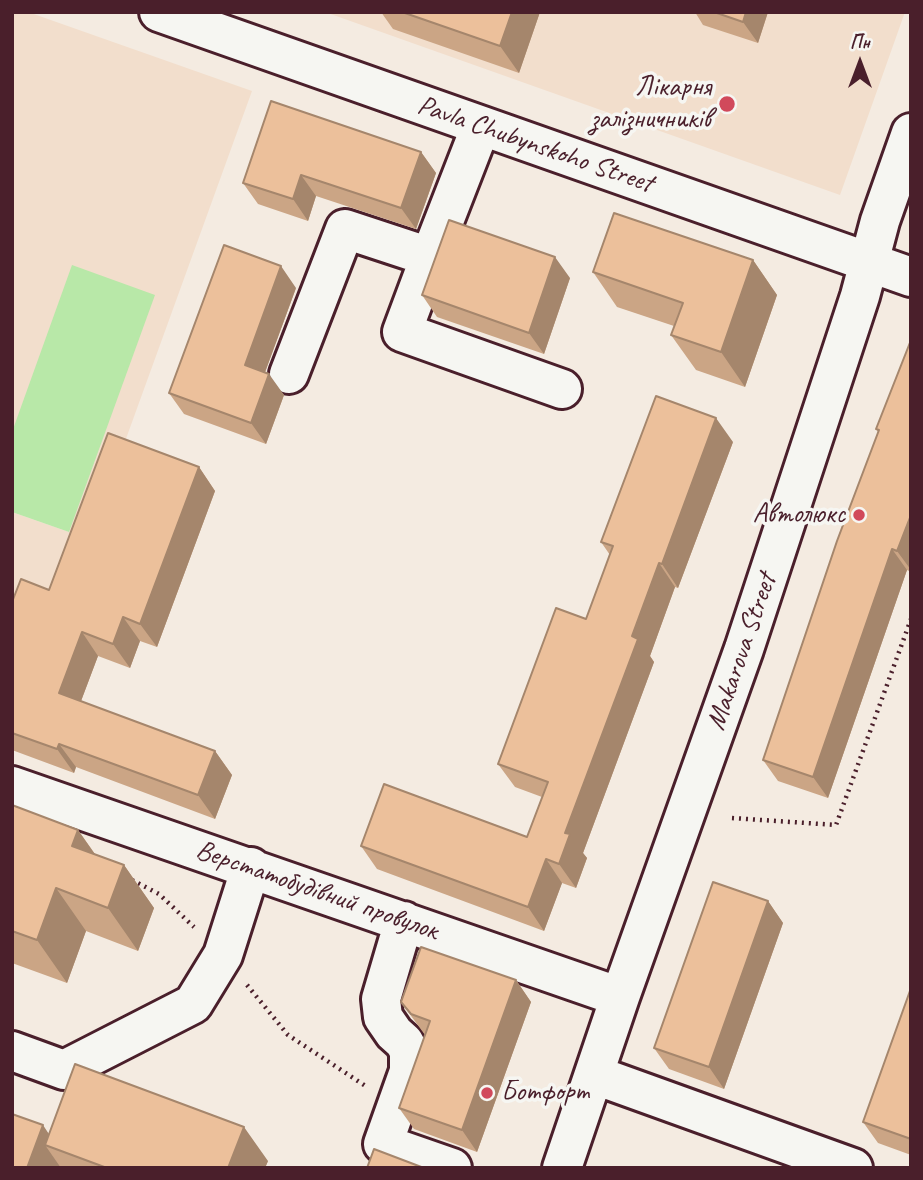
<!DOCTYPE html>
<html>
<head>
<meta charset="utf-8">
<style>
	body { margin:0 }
	#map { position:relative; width:923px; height:1180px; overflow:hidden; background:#f4ebe1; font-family:Caveat,sans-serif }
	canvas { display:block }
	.frame { position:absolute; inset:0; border:14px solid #4a1f2b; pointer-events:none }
	.north { position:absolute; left:825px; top:28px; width:70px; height:70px; -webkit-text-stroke:5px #f6f6f2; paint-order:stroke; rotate:0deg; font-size:19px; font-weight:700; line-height:28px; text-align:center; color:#4a1f2b }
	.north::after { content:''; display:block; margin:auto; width:24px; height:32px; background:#4a1f2b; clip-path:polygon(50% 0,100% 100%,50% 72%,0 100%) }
</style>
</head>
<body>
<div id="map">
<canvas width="923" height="1180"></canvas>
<div class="frame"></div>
<div class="north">Пн</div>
</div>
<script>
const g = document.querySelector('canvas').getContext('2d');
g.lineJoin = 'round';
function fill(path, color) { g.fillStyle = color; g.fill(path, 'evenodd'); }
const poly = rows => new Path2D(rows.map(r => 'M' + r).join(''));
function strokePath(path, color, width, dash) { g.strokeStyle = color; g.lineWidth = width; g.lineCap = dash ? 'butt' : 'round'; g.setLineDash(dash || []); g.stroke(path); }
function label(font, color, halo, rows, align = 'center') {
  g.font = font + ' Caveat,sans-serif'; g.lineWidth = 7; g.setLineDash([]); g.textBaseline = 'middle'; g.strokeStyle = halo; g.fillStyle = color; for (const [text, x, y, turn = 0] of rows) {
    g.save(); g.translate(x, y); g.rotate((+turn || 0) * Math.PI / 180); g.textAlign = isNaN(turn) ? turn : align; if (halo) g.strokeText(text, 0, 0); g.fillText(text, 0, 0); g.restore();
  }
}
fill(poly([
	[12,12,28,12,252,91,69,596,34,584,23,615,12,612,12,512,69,532,12,432],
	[325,12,905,12,840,195]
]), '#f2decc');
fill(poly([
	[72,265,155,295,69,532,12,512,12,432]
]), '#b8e8a8');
const minor = poly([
	[159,12,911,277],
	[430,257,402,332,562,389],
	[289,374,345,229,430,257,481,126],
	[12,786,620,997],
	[404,921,381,999,383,1017,394,1033,404,1042,409,1051,409,1071,383,1144,452,1168],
	[12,1051,64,1070,193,1004,223,955,251,867],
	[595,1075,853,1168],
	[562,1168,620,997,744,649,860,296,880,221,911,133]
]);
strokePath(minor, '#4a1f2b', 44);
strokePath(poly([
	[732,818,836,825,911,619],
	[132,880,159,894,194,927],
	[247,985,288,1035,367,1087]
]), '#4a1f2b', 4.5, [2, 5]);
strokePath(minor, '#f6f6f2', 38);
fill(poly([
	[381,12,540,12,519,73,393,29],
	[695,12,768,12,758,43,703,25],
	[421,152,436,173,416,229,316,196,308,221,258,204,243,183],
	[753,260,777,295,745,387,696,370,671,335,674,326,617,307,593,272],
	[570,278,544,354,437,317,422,295],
	[296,288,265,372,284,395,266,444,184,414,169,393],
	[911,340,911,572,907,570,828,798,778,781,763,760,878,432,876,429],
	[733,442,678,588,675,587,650,656,654,662,583,853,587,858,576,888,562,883,544,931,377,869,361,846,527,837,542,797,515,787,498,764,586,619,610,555,601,542],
	[199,467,215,491,157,647,140,641,130,668,98,656,81,701,215,751,232,775,215,819,76,767,74,773,12,750,12,602,49,590],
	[12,805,78,830,95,854,124,865,154,908,138,951,86,931,67,983,12,963],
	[768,901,783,923,724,1089,669,1069,654,1048],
	[516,980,531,1002,477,1152,414,1129,399,1108,425,1035,401,1002],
	[911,988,911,1155,878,1143,863,1122],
	[49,1134,268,1161,265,1168,12,1168]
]), '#cba585');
fill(poly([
	[512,12,540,12,519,73,500,46],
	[746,12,768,12,758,43,743,22],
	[421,152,436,173,416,229,401,208],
	[301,175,316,196,308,221,293,199],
	[555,257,570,278,544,354,529,333],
	[753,260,777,295,745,387,721,352],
	[281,266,296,288,260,386,245,365],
	[269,374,284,395,266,444,251,423],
	[716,418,733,442,678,588,662,564],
	[199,467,215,491,157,647,140,624],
	[911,515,911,570,897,551],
	[892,549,907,570,828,798,813,777],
	[659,563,675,587,650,656,654,662,583,853,587,858,576,888,559,864,565,833,632,636],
	[123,617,140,641,130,668,113,644],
	[82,632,98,656,75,717,59,693],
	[59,744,76,767,74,773,57,749],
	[215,751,232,775,215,819,198,795],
	[78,830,108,873,72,846],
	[546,859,562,883,544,931,528,907],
	[124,865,154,908,138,951,108,908],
	[56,888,86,931,67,983,37,940],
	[768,901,783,923,724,1089,709,1067],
	[516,980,531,1002,477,1152,462,1130],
	[43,1125,60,1151,45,1145,61,1168,27,1168],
	[244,1127,268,1161,265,1168,228,1168]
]), '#a5866c');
const building = poly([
	[402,12,512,12,500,46,402,12],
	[714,12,746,12,743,22,714,12],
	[271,101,421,152,401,208,301,175,293,199,243,183,271,101],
	[614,213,753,260,721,352,671,335,683,303,593,272,614,213],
	[449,220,555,257,529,333,422,295,449,220],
	[224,245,281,266,245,365,269,374,251,423,169,393,224,245],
	[911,340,911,515,897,551,892,549,813,777,763,760,837,541,879,430,876,429,911,340],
	[656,396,716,418,662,564,659,563,632,636,638,639,565,833,570,834,559,864,546,859,528,907,361,846,384,784,527,837,548,782,498,764,556,608,586,619,613,546,601,542,656,396],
	[108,433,199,467,140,624,123,617,113,644,82,632,59,693,215,751,198,795,59,744,57,749,12,733,12,602,21,579,49,590,108,433],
	[12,805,78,830,72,846,124,865,108,908,56,888,37,940,12,931,12,805],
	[713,882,768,901,709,1067,654,1048,713,882],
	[421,947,516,980,462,1130,399,1108,430,1021,411,1014,401,1002,421,947],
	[911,988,911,1139,863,1122,911,988],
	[75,1064,244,1127,228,1168,107,1168,45,1145,75,1064],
	[12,1114,43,1125,27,1168,12,1168,12,1114],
	[374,1149,424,1168,367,1168,374,1149]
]);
fill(building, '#ecc09b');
strokePath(building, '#a5866c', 2);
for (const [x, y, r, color] of [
	[727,104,9,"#d1495b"],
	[859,515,7,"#d1495b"],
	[487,1093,7,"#d1495b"]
]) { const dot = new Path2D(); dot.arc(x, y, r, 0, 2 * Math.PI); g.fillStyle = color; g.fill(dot); strokePath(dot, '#f6f6f2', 2.5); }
label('28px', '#4a1f2b', '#f6f6f2', [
	["Лікарня",711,88],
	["залізничників",711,120],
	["Автолюкс",845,515],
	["Ботфорт",501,1093,"left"]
], 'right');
label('28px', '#4a1f2b', '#f6f6f2', [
	["Pavla Chubynskoho Street",535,145,19],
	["Makarova Street",742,652,-71],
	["Верстатобудівний провулок",317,891,19]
]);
</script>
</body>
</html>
